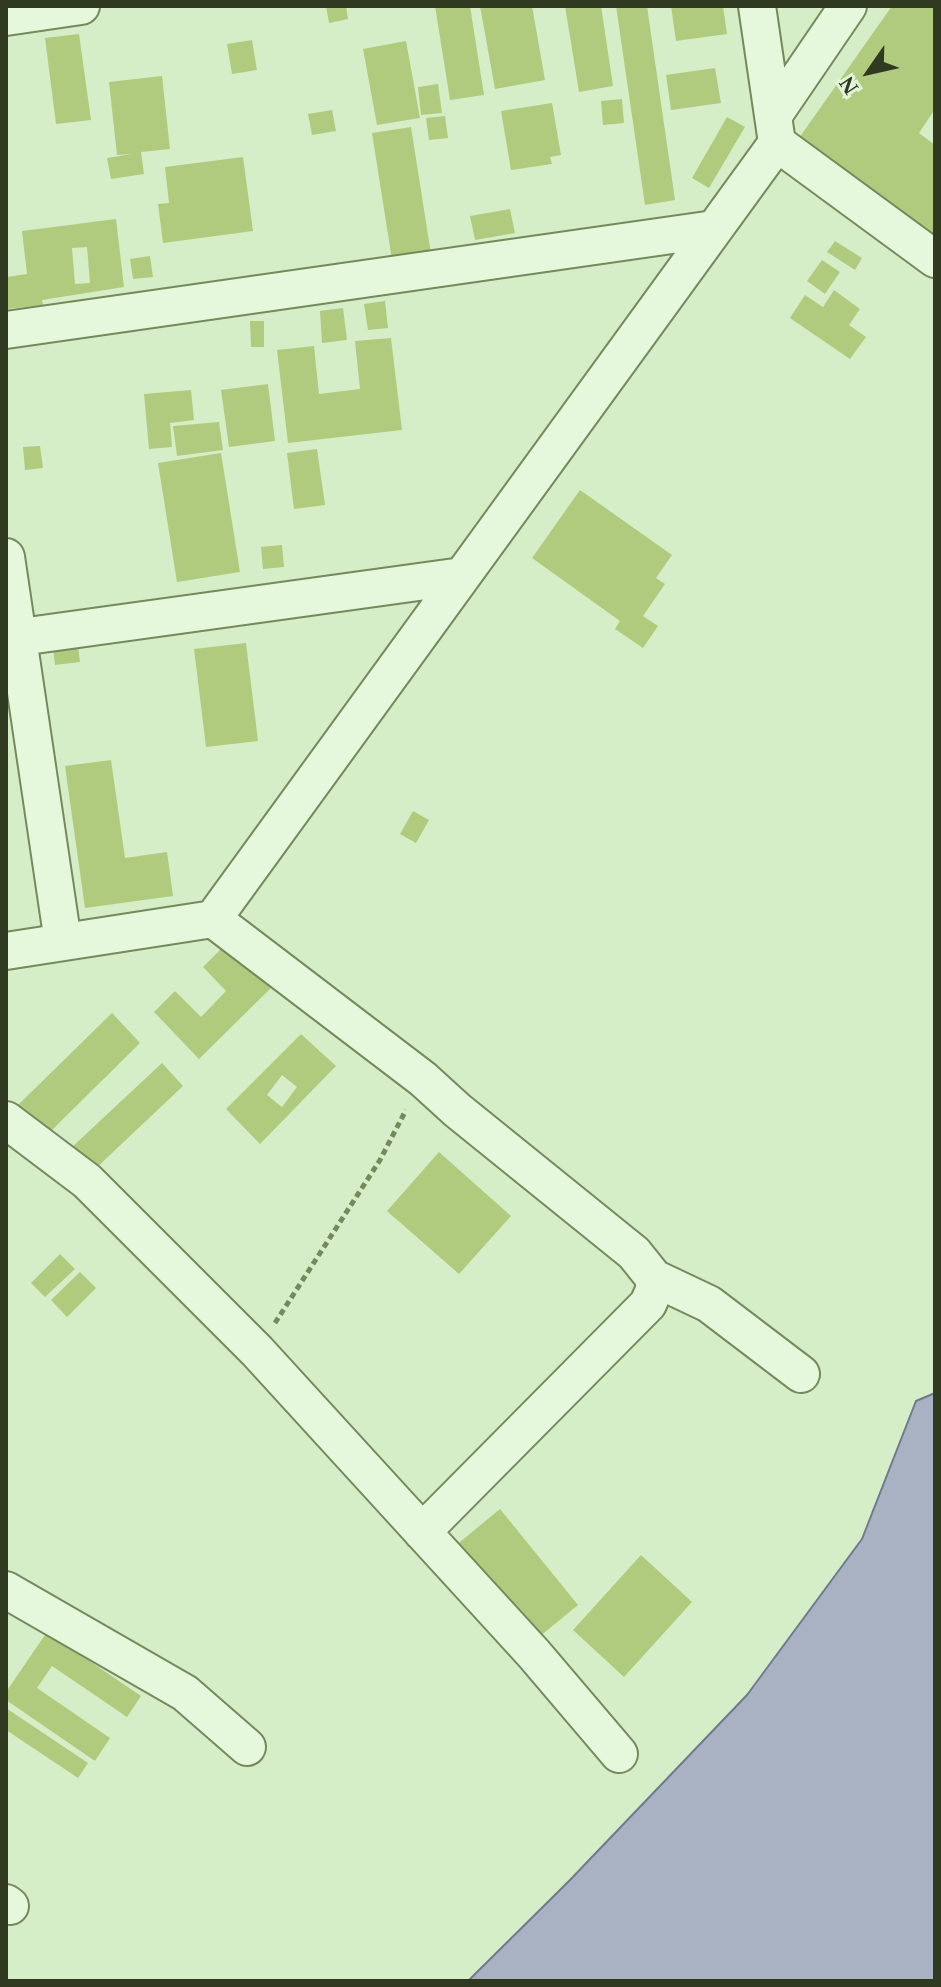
<!DOCTYPE html>
<html>
<head>
<meta charset="utf-8">
<style>
	body { margin:0 }
	#map { position:relative; width:941px; height:1987px; overflow:hidden; background:#d5eec7; font-family:"Times New Roman",serif }
	canvas { display:block }
	.frame { position:absolute; inset:0; border:8px solid #2f3a20; pointer-events:none }
	.north { position:absolute; left:829px; top:32px; width:80px; height:80px; -webkit-text-stroke:6px #e2f5d7; paint-order:stroke; rotate:236deg; font-size:22px; font-weight:700; line-height:32px; text-align:center; color:#2f3a20 }
	.north::after { content:''; display:block; margin:auto; width:28px; height:36px; background:#2f3a20; clip-path:polygon(50% 0,100% 100%,50% 72%,0 100%) }
</style>
</head>
<body>
<div id="map">
<canvas width="941" height="1987"></canvas>
<div class="frame"></div>
<div class="north">N</div>
</div>
<script>
const g = document.querySelector('canvas').getContext('2d');
g.lineJoin = 'round';
function fill(path, color) { g.fillStyle = color; g.fill(path, 'evenodd'); }
const poly = rows => new Path2D(rows.map(r => 'M' + r).join(''));
function strokePath(path, color, width, dash) { g.strokeStyle = color; g.lineWidth = width; g.lineCap = dash ? 'butt' : 'round'; g.setLineDash(dash || []); g.stroke(path); }
const water = poly([
	[935,1393,935,1981,468,1981,569,1881,747,1695,862,1539,916,1401,935,1393]
]);
fill(water, '#a8b2c2');
strokePath(water, '#6f7990', 2);
fill(poly([
	[326,6,346,6,348,19,329,23],
	[435,6,470,6,484,95,450,100],
	[480,6,532,6,545,80,495,89],
	[565,6,601,6,613,86,579,92],
	[616,6,647,6,675,200,645,205],
	[671,6,723,6,727,34,676,41],
	[892,6,935,6,935,109,919,133,935,145,935,249,792,148],
	[79,34,91,120,56,124,45,38],
	[252,40,257,70,232,74,227,44],
	[406,41,420,118,377,125,363,49],
	[715,68,721,103,671,110,666,75],
	[162,76,170,149,141,152,144,174,111,179,107,158,132,154,117,155,109,82],
	[438,84,442,113,421,115,418,87],
	[622,99,624,123,603,125,601,101],
	[552,103,561,155,550,157,552,164,511,170,501,111],
	[332,110,336,131,312,135,308,114],
	[445,116,448,138,429,140,426,118],
	[727,117,745,127,709,188,692,178],
	[411,127,431,254,392,260,372,133],
	[243,157,253,231,163,243,158,204,169,203,165,167],
	[510,209,515,233,475,240,470,216],
	[116,219,124,287,42,300,43,305,6,309,6,277,27,274,22,231],
	[87,247,90,283,75,284,72,248],
	[835,241,862,258,855,270,827,252],
	[150,256,153,277,133,279,130,259],
	[822,260,840,272,825,294,807,281],
	[834,290,860,309,849,325,866,337,850,359,790,318,805,295,823,307],
	[385,301,388,328,368,330,364,304],
	[343,308,347,340,322,343,320,311],
	[250,321,264,321,264,347,251,347],
	[391,338,402,430,288,443,277,350,314,346,319,394,360,389,355,341],
	[268,384,275,441,229,447,221,390],
	[191,390,194,420,170,423,172,447,149,449,144,394],
	[219,422,223,450,177,456,173,426],
	[40,446,43,468,25,470,23,447],
	[317,449,325,505,294,509,287,453],
	[221,453,240,572,177,582,158,463],
	[580,490,672,555,656,578,665,584,643,616,658,626,643,648,615,629,620,621,532,558],
	[282,545,284,567,263,569,261,547],
	[77,637,80,662,55,665,52,639],
	[246,643,258,741,206,747,194,649],
	[111,760,125,858,167,852,173,896,85,908,65,766],
	[413,811,429,820,416,843,400,834],
	[227,943,271,988,199,1059,154,1012,175,991,201,1017,226,991,203,967],
	[112,1013,140,1043,47,1135,18,1105],
	[301,1034,336,1066,260,1144,226,1109],
	[282,1075,297,1087,282,1107,267,1095],
	[162,1063,183,1086,93,1171,71,1148],
	[439,1152,511,1216,459,1274,387,1211],
	[60,1254,75,1269,45,1297,31,1283],
	[80,1272,96,1288,67,1317,51,1300],
	[500,1509,578,1605,533,1642,455,1546],
	[641,1555,692,1602,624,1677,573,1630],
	[47,1632,141,1696,127,1717,52,1666,37,1688,110,1738,95,1761,6,1700,6,1692],
	[6,1708,88,1763,78,1778,6,1730]
]), '#b0cb7e');
const minor = poly([
	[6,17,81,6],
	[773,116,848,6],
	[777,143,935,259],
	[6,330,714,229],
	[6,557,63,942],
	[6,639,462,576],
	[213,919,423,1079,457,1110,634,1253,654,1278,654,1290,648,1304,422,1532],
	[6,951,213,919,777,143,757,6],
	[6,1120,87,1181,257,1351,534,1654,619,1754],
	[654,1278,709,1304,801,1374],
	[6,1590,185,1693,247,1747],
	[6,1903,10,1906]
]);
strokePath(minor, '#75895d', 40);
strokePath(poly([
	[275,1323,380,1160,406,1110]
]), '#75895d', 5, [6, 4]);
strokePath(minor, '#e6f8db', 36);
</script>
</body>
</html>
